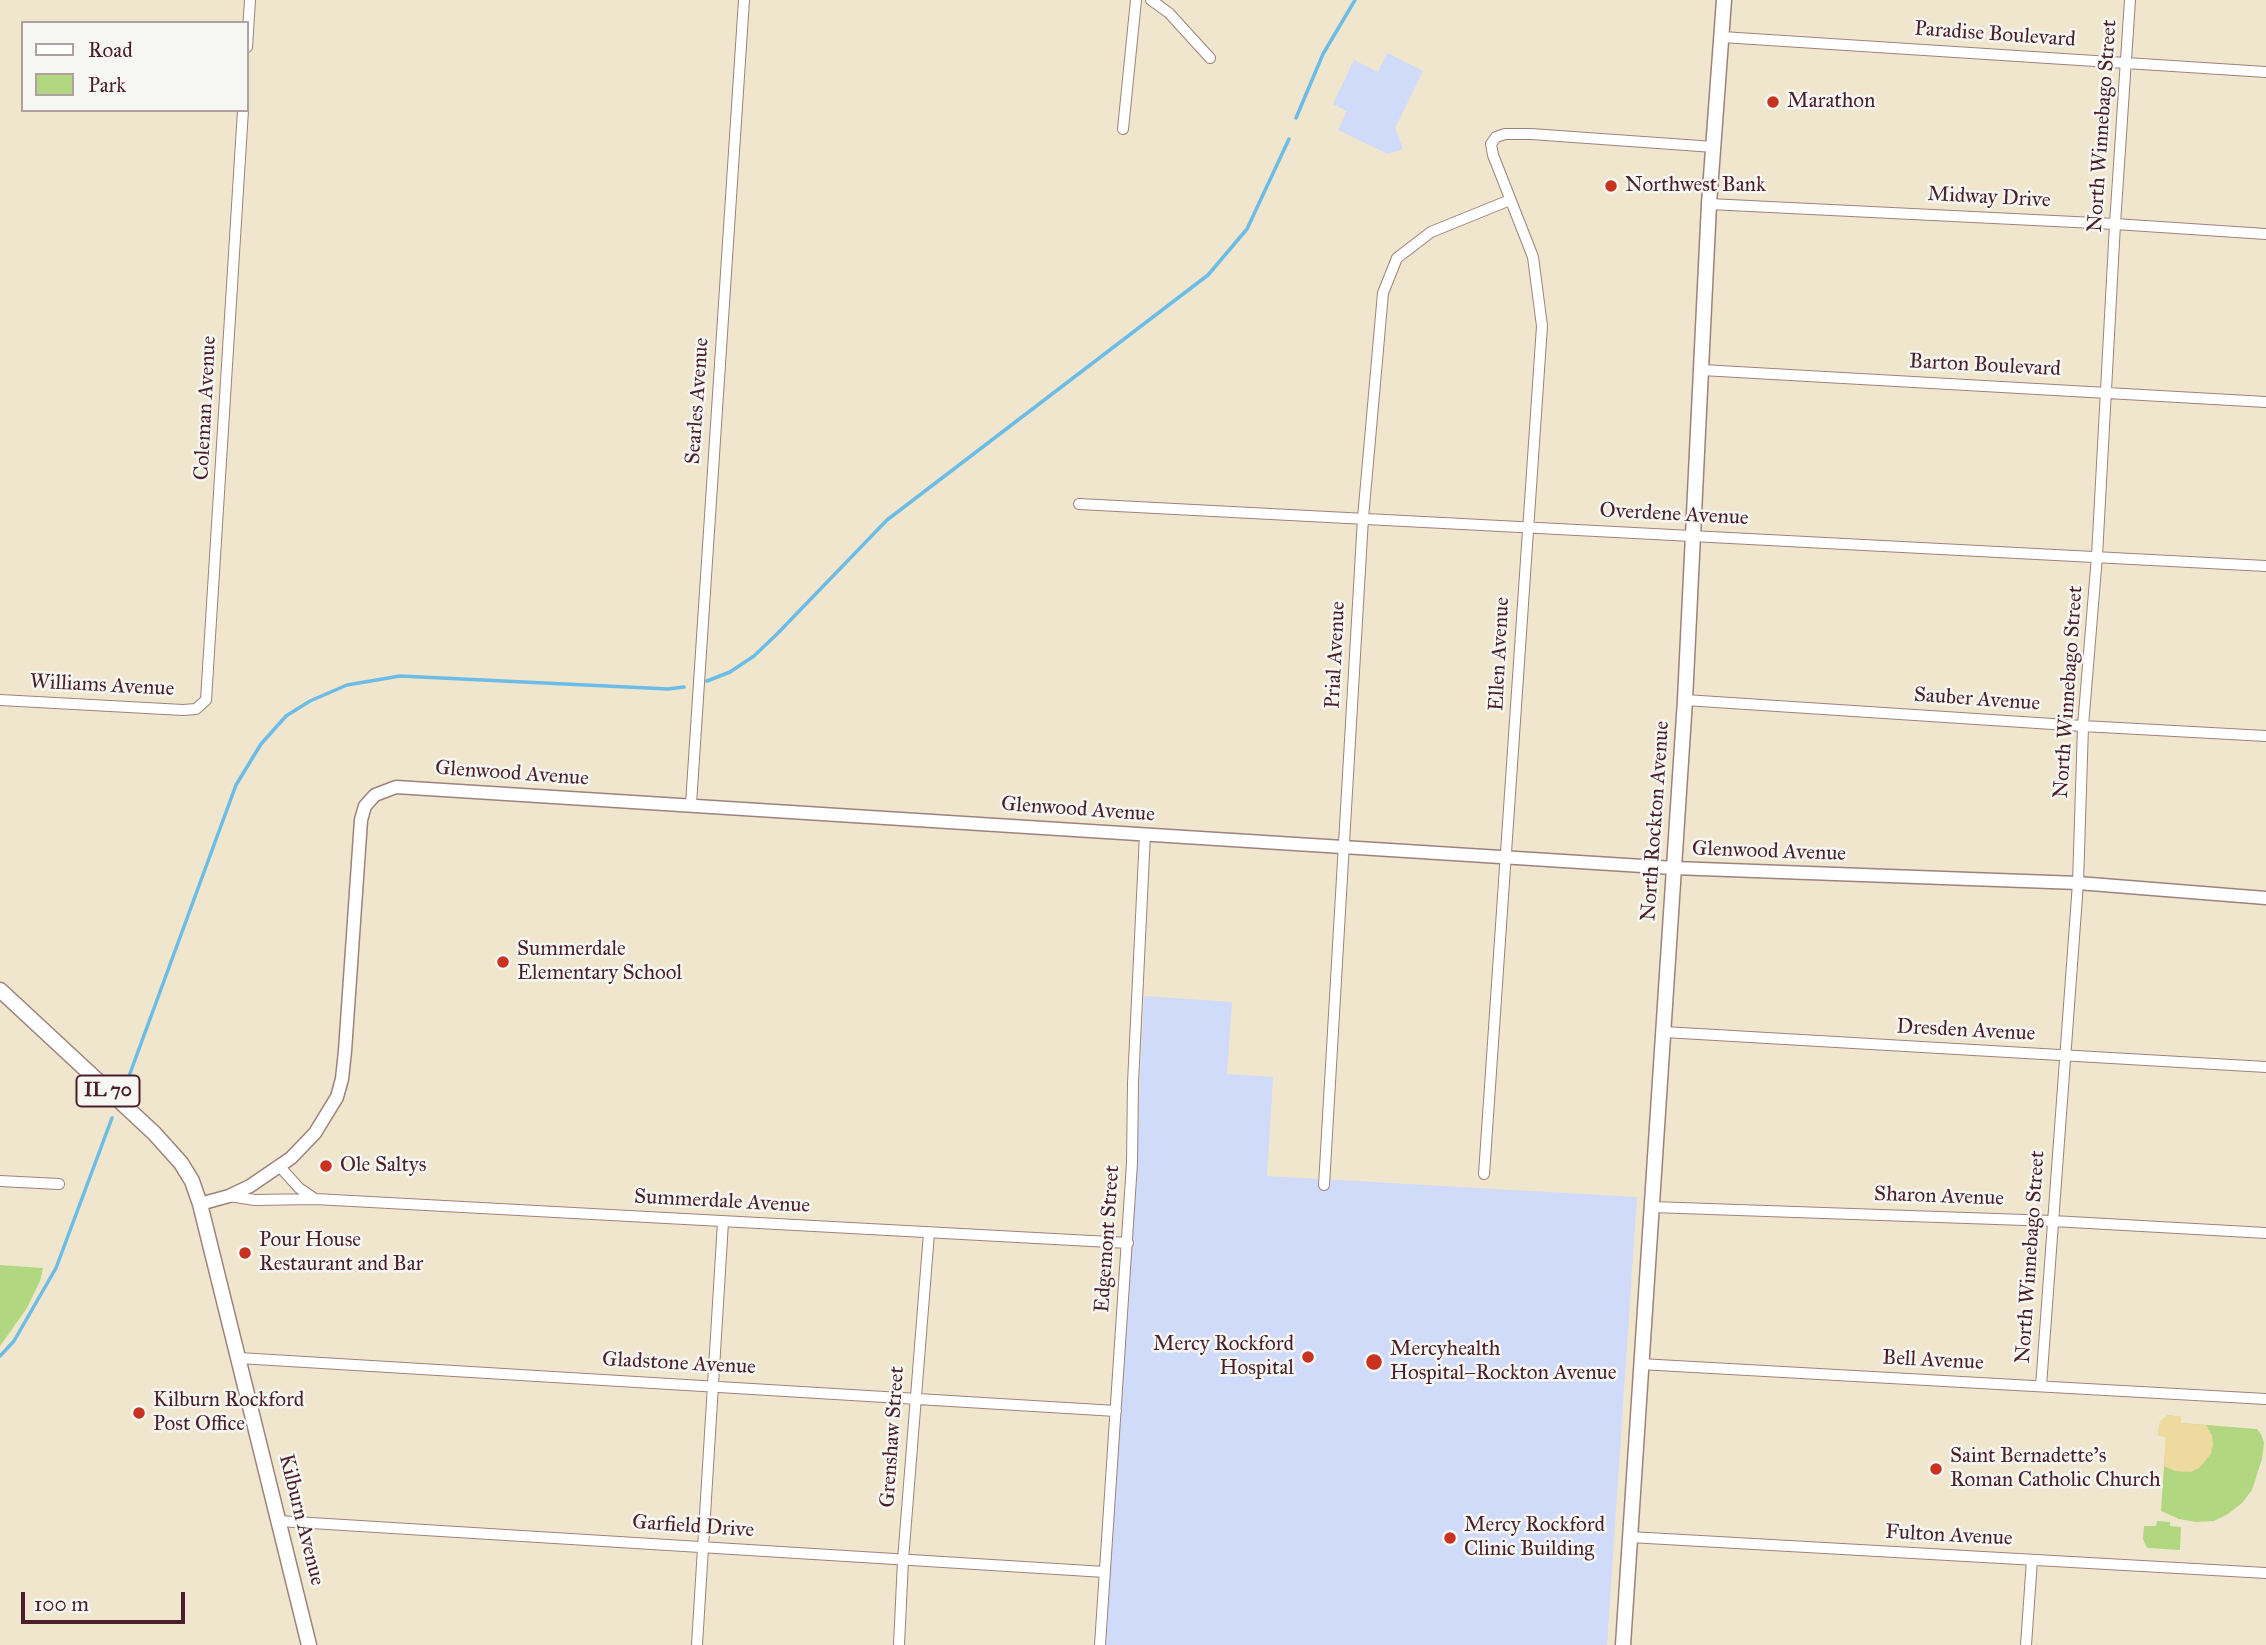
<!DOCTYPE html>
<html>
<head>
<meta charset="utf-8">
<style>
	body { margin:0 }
	#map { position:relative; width:2266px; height:1645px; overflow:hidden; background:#f0e6cd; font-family:"IM FELL Great Primer",serif }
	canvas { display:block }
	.legend { position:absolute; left:21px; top:21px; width:228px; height:91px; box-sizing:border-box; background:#f6f6f2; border:2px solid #b1a0a2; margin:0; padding:9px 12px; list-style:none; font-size:21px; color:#4a1f2b }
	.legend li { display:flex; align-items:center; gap:14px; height:35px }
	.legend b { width:35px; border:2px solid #b1a0a2 }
	.scale { position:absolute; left:21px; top:1592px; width:164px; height:32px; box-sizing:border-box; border:4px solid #4a1f2b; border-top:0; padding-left:9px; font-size:21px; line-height:24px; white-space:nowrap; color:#4a1f2b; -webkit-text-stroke:5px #f6f6f2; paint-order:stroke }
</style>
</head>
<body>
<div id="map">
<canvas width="2266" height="1645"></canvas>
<ul class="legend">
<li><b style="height:9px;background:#fff"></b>Road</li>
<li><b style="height:19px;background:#b1d781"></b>Park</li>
</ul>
<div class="scale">100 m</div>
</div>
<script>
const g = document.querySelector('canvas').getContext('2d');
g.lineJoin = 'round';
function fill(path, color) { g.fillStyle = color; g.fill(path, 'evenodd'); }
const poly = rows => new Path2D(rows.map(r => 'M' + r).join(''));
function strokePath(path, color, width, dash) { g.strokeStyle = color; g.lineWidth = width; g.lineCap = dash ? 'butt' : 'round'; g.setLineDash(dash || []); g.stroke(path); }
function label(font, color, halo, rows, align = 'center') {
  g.font = font + ' "IM FELL Great Primer",serif'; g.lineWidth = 5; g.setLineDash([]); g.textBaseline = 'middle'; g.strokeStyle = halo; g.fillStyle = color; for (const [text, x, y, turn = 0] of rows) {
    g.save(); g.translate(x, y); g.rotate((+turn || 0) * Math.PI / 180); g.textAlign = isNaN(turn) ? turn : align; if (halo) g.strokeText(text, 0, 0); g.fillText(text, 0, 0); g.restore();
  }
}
fill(poly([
	[1387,53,1423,71,1395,128,1403,149,1388,154,1338,130,1347,111,1333,104,1354,60,1378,72],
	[1144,996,1232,1002,1227,1074,1273,1077,1267,1176,1637,1197,1607,1645,1105,1645,1136,1163]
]), '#d0daf9');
fill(poly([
	[0,1265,43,1268,40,1281,27,1308,0,1346],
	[2168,1415,2181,1417,2181,1423,2257,1429,2261,1434,2264,1443,2262,1459,2252,1490,2242,1503,2228,1514,2214,1521,2196,1522,2179,1519,2161,1511,2166,1437,2158,1435,2160,1422],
	[2157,1521,2170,1522,2170,1526,2181,1527,2180,1550,2147,1548,2143,1539,2144,1526,2156,1526]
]), '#b1d781');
fill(poly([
	[2168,1415,2181,1417,2181,1423,2206,1425,2212,1435,2213,1444,2211,1454,2199,1468,2191,1472,2175,1471,2164,1466,2166,1437,2158,1435,2160,1422]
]), '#eeda9e');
strokePath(poly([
	[1296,118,1323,54,1355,0],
	[707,681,730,672,754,656,777,634,887,520,1208,275,1247,229,1289,139],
	[125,1087,236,785,261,744,286,716,310,701,347,685,400,676,668,689,684,687],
	[0,1356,14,1341,56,1268,112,1118]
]), '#6bbde7', 3.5);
const minor = poly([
	[1151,0,1169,13,1210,58],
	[1722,37,2266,72],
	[247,47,250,0],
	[1123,129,1136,0],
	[1709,204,2115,224,2266,234],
	[1702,370,2266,402],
	[1079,504,2266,566],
	[0,700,183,710,196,709,206,700,243,110],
	[1685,700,2083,726,2266,736],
	[691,804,744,0],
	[1664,1032,2266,1067],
	[280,1167,299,1188,315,1199],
	[1484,1174,1542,326,1533,257,1493,155,1491,144,1496,137,1505,134,1531,134,1714,147],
	[0,1181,59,1184],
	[1324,1185,1363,518,1383,293,1397,258,1431,232,1510,200],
	[229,1196,255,1200,315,1199,1128,1243],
	[1652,1207,2053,1221,2266,1233],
	[239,1358,1116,1411],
	[1640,1364,2266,1399],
	[2041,1386,2078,883,2083,726,2097,556,2115,224,2130,0],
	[279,1521,1105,1572],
	[1630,1537,2266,1573],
	[697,1645,723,1222],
	[899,1645,903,1560,929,1233],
	[1100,1645,1132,1163,1133,1083,1145,834],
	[2026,1645,2032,1560]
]);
const tertiary = poly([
	[200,1204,229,1196,250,1186,291,1158,315,1133,337,1097,342,1079,345,1051,361,820,365,806,375,795,396,787,1674,868,2078,883,2266,898]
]);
const secondary = poly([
	[1623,1645,1685,700,1709,204,1724,0]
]);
const primary = poly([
	[0,990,154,1133,181,1163,192,1181,200,1204,309,1645]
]);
strokePath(minor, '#9d827c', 12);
strokePath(tertiary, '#9d827c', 15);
strokePath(secondary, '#9d827c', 17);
strokePath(primary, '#9d827c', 17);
strokePath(minor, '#fff', 10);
strokePath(tertiary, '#fff', 12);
strokePath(secondary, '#fff', 14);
strokePath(primary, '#fff', 14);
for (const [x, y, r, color] of [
	[1773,102,7,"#c8321e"],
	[1611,186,7,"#c8321e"],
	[503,962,7,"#c8321e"],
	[326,1166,7,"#c8321e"],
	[245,1253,7,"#c8321e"],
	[1308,1357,7,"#c8321e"],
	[1374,1362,9,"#c8321e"],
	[139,1413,7,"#c8321e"],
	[1936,1469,7,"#c8321e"],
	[1450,1538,7,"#c8321e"]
]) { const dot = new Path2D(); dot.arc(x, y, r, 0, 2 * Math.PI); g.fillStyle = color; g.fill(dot); strokePath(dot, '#f6f6f2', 2.5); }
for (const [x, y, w] of [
	[108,1091,63]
]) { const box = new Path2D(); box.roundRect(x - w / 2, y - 15.5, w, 31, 5); g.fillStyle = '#f6f6f2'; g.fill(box); strokePath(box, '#4a1f2b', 2); }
label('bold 19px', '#4a1f2b', null, [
	["IL 70",108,1091]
]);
label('21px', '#4a1f2b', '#f6f6f2', [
	["Paradise Boulevard",1995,35,4],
	["North Winnebago Street",2103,126,-86],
	["Midway Drive",1989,198,3],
	["Barton Boulevard",1985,366,3],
	["Searles Avenue",698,401,-86],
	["Coleman Avenue",206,408,-87],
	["Overdene Avenue",1674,515,3],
	["Ellen Avenue",1500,654,-87],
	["Prial Avenue",1336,655,-87],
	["Williams Avenue",102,686,3],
	["North Winnebago Street",2069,692,-86],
	["Sauber Avenue",1977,700,4],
	["Glenwood Avenue",512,774,4],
	["Glenwood Avenue",1078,810,4],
	["North Rockton Avenue",1656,821,-86],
	["Glenwood Avenue",1769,852,2],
	["Dresden Avenue",1966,1031,3],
	["Sharon Avenue",1939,1197,2],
	["Summerdale Avenue",722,1202,3],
	["Edgemont Street",1108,1239,-86],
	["North Winnebago Street",2031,1257,-86],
	["Bell Avenue",1933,1361,3],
	["Gladstone Avenue",679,1364,3],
	["Grenshaw Street",893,1437,-86],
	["Kilburn Avenue",301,1520,76],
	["Garfield Drive",693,1527,4],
	["Fulton Avenue",1949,1536,3]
]);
label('21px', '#4a1f2b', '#f6f6f2', [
	["Marathon",1787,102],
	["Northwest Bank",1625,186],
	["Summerdale",517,950],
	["Elementary School",517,974],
	["Ole Saltys",340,1166],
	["Pour House",259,1241],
	["Restaurant and Bar",259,1265],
	["Mercy Rockford",1294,1345,"right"],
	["Hospital",1294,1369,"right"],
	["Mercyhealth",1390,1350],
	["Hospital–Rockton Avenue",1390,1374],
	["Kilburn Rockford",153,1401],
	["Post Office",153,1425],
	["Saint Bernadette's",1950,1457],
	["Roman Catholic Church",1950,1481],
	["Mercy Rockford",1464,1526],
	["Clinic Building",1464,1550]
], 'left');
</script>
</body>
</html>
